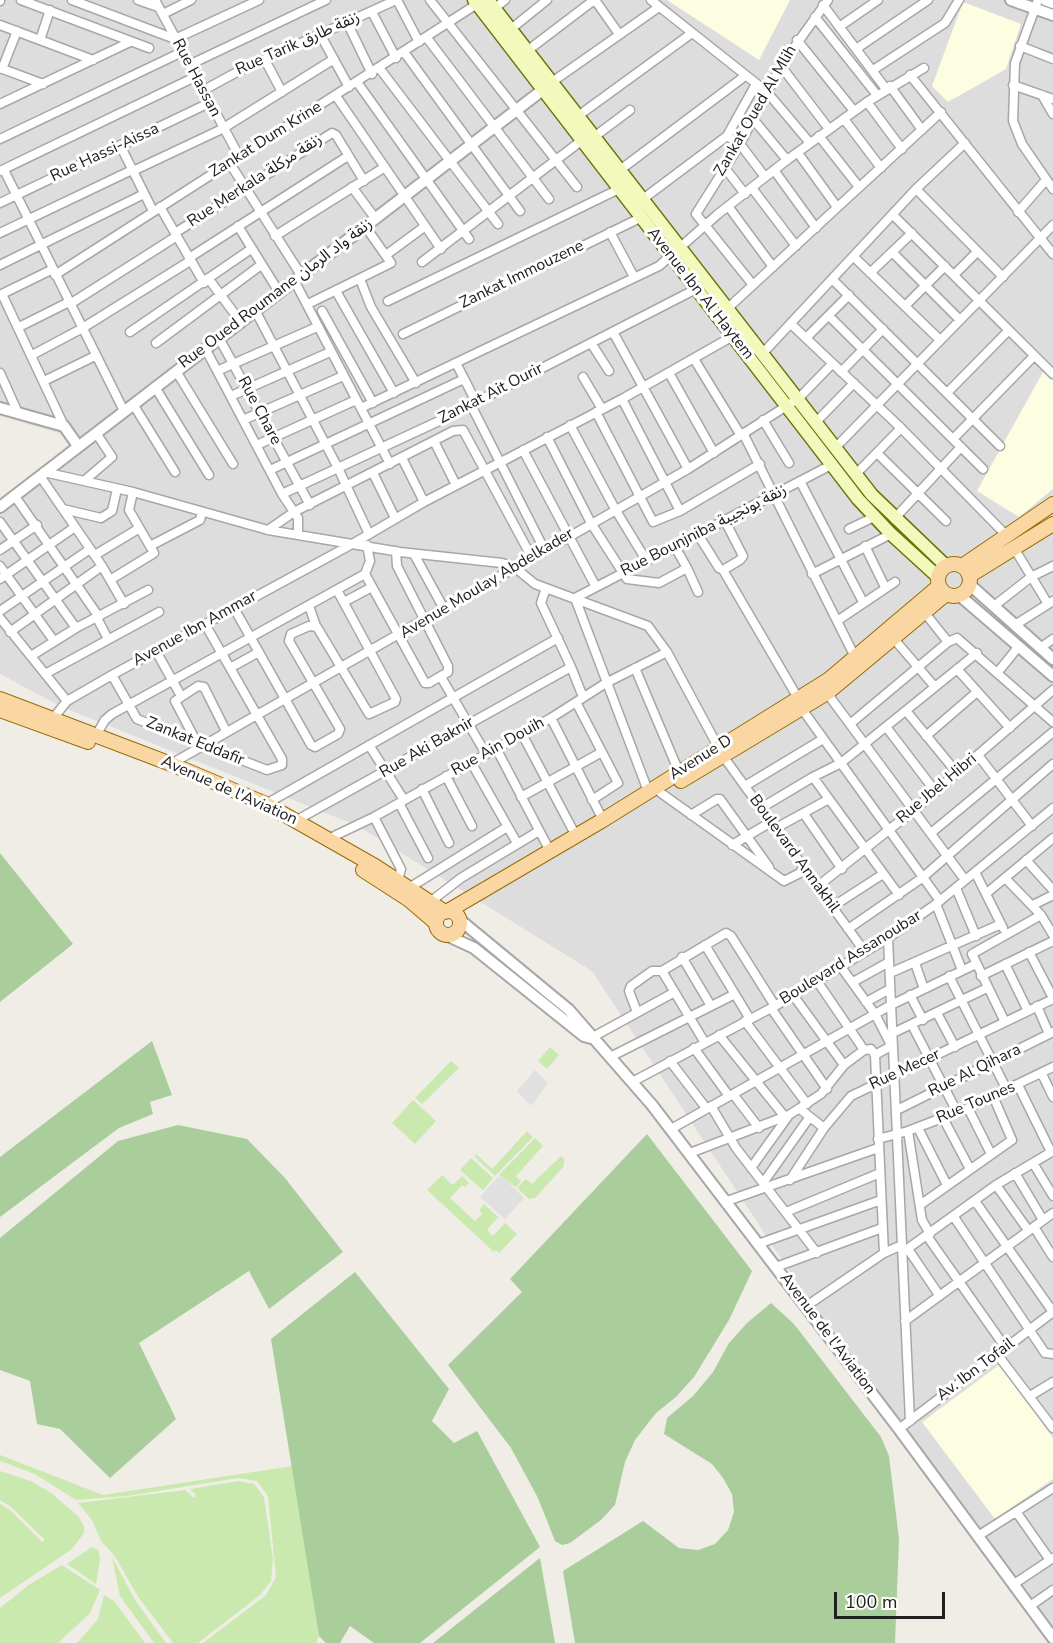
<!DOCTYPE html>
<html>
<head>
<meta charset="utf-8">
<style>
	body { margin:0 }
	#map { position:relative; width:1053px; height:1643px; overflow:hidden; background:#f0ede6; font-family:"Nunito Sans",sans-serif }
	canvas { display:block }
	.scale { position:absolute; left:834px; top:1592px; width:111px; height:27px; box-sizing:border-box; border:3px solid #202020; border-top:0; padding-left:8px; font-size:18px; line-height:21px; white-space:nowrap; color:#202020; -webkit-text-stroke:4px #fff; paint-order:stroke }
</style>
</head>
<body>
<div id="map">
<canvas width="1053" height="1643"></canvas>
<div class="scale">100 m</div>
</div>
<script>
const g = document.querySelector('canvas').getContext('2d');
g.lineJoin = 'round';
function fill(path, color) { g.fillStyle = color; g.fill(path, 'evenodd'); }
const poly = rows => new Path2D(rows.map(r => 'M' + r).join(''));
function strokePath(path, color, width, dash) { g.strokeStyle = color; g.lineWidth = width; g.lineCap = dash ? 'butt' : 'round'; g.setLineDash(dash || []); g.stroke(path); }
function label(font, color, halo, rows, align = 'center') {
  g.font = font + ' "Nunito Sans","Noto Sans Arabic",sans-serif'; g.lineWidth = 6; g.setLineDash([]); g.textBaseline = 'middle'; g.strokeStyle = halo; g.fillStyle = color; for (const [text, x, y, turn = 0] of rows) {
    g.save(); g.translate(x, y); g.rotate((+turn || 0) * Math.PI / 180); g.textAlign = isNaN(turn) ? turn : align; if (halo) g.strokeText(text, 0, 0); g.fillText(text, 0, 0); g.restore();
  }
}
fill(poly([
	[0,0,1053,0,1053,1642,813,1307,592,971,358,826,60,706,0,674,0,512,83,440,0,416]
]), '#dedddd');
fill(poly([
	[667,0,790,0,759,60],
	[963,2,1021,24,1006,69,948,102,932,86],
	[1044,370,1053,380,1053,489,1019,517,977,491],
	[999,1365,1053,1438,1053,1479,995,1519,922,1422]
]), '#fdfee1');
fill(poly([
	[550,1047,559,1055,547,1069,538,1061],
	[451,1061,459,1068,422,1104,415,1098],
	[413,1100,436,1121,415,1144,392,1123],
	[527,1131,533,1137,495,1176,474,1156,476,1154,492,1169],
	[535,1138,543,1146,516,1176,521,1181,516,1187,499,1175],
	[561,1156,564,1159,564,1166,535,1198,529,1199,517,1188,526,1179,532,1184],
	[471,1158,493,1178,483,1190,460,1170],
	[442,1175,453,1185,462,1176,469,1183,465,1187,462,1185,450,1198,475,1221,482,1214,479,1210,484,1204,498,1217,487,1230,493,1236,505,1223,517,1234,499,1253,496,1250,494,1252,427,1190],
	[0,1455,103,1495,293,1466,319,1636,316,1643,203,1643,266,1595,276,1577,268,1496,257,1481,238,1478,127,1496,76,1500,35,1474,0,1461],
	[0,1471,31,1481,51,1493,78,1516,84,1526,84,1533,72,1549,0,1598,0,1504,10,1510,42,1542,45,1540,10,1506,0,1500],
	[239,1481,254,1484,264,1497,273,1559,271,1581,260,1595,198,1643,173,1643,139,1598,114,1555,101,1541,92,1520,78,1503,185,1490,194,1498,196,1495,190,1489],
	[92,1547,98,1550,100,1558,96,1584,67,1564],
	[112,1557,135,1600,166,1643,154,1643,120,1596],
	[62,1565,100,1590,90,1613,58,1643,0,1643,0,1608,30,1584],
	[104,1595,114,1601,145,1643,77,1643,98,1619]
]), '#c9e9ae');
fill(poly([
	[0,853,73,944,0,1002],
	[152,1041,172,1095,150,1102,153,1114,119,1128,0,1217,0,1157],
	[178,1125,247,1139,285,1178,343,1252,269,1309,249,1271,139,1343,176,1419,110,1478,60,1429,37,1424,30,1381,0,1370,0,1238,118,1141],
	[647,1134,752,1271,729,1320,694,1377,676,1397,656,1413,635,1440,625,1462,615,1505,601,1520,570,1543,562,1545,555,1541,538,1498,511,1448,448,1365,522,1292,510,1279],
	[355,1272,449,1389,432,1421,454,1443,477,1431,540,1547,420,1643,374,1643,350,1626,340,1643,326,1643,319,1636,271,1339],
	[771,1303,794,1324,881,1437,889,1456,899,1539,895,1643,575,1643,563,1571,643,1521,679,1548,698,1550,715,1544,728,1530,734,1512,732,1494,723,1478,712,1464,664,1434,667,1418,693,1396,713,1372,729,1343,747,1323],
	[540,1558,555,1643,433,1643]
]), '#a9ce9c');
fill(poly([
	[535,1070,548,1083,531,1106,517,1091],
	[498,1177,504,1178,524,1198,505,1219,480,1197]
]), '#e0e0e0');
const minor = poly([
	[21,0,149,48],
	[72,0,175,39,259,0],
	[138,0,158,7],
	[155,0,239,156],
	[397,0,419,42],
	[430,0,577,187],
	[595,0,619,34],
	[651,0,767,92,810,143],
	[1038,0,1015,63,1013,121,1022,144,1053,189],
	[0,1,0,0],
	[823,5,886,89],
	[495,8,505,0],
	[372,12,396,58],
	[163,14,191,0],
	[815,17,877,95],
	[347,22,372,74],
	[0,25,93,60],
	[839,27,878,0],
	[511,29,547,0],
	[320,34,349,87],
	[427,38,549,199],
	[40,40,50,10],
	[797,40,854,111],
	[1020,46,1053,59],
	[856,49,928,0],
	[527,51,594,0],
	[404,52,520,211],
	[265,60,282,92],
	[189,65,326,0],
	[781,66,829,129],
	[0,68,43,84],
	[2,69,17,31],
	[380,69,498,224],
	[873,70,945,23,959,0],
	[910,75,1053,254],
	[357,82,469,239],
	[552,82,659,7],
	[1013,85,1053,99],
	[890,86,922,130],
	[202,91,237,72,396,0],
	[1042,95,1053,114],
	[336,96,441,249],
	[867,102,902,149],
	[0,104,130,42],
	[578,116,692,33],
	[753,119,787,160],
	[844,119,881,168],
	[727,136,740,144,765,177],
	[819,136,859,187],
	[594,137,630,110],
	[0,139,182,52],
	[120,145,153,211],
	[798,153,837,207],
	[229,162,301,275],
	[725,168,745,194],
	[4,170,124,411],
	[620,170,745,76],
	[774,170,816,228],
	[0,171,195,77],
	[133,171,222,129,334,59],
	[352,187,375,218],
	[752,188,796,246],
	[916,189,1003,277],
	[643,199,727,136,756,84],
	[0,203,209,103],
	[728,206,773,267],
	[160,207,204,283],
	[1018,212,1046,180],
	[893,215,1053,374],
	[238,226,279,292],
	[610,232,634,277],
	[0,233,132,170],
	[175,233,332,133,336,135,364,181],
	[275,236,385,167],
	[892,252,960,320],
	[386,255,424,227],
	[854,257,940,340],
	[189,258,348,156],
	[422,262,581,141],
	[0,265,144,194],
	[870,273,912,233],
	[55,275,477,4],
	[954,275,977,252],
	[208,278,240,321],
	[360,279,371,307,416,383],
	[832,279,1000,446],
	[294,280,390,464],
	[753,285,696,214,740,144,781,66,828,0],
	[336,291,394,393],
	[2,294,64,426],
	[0,295,51,270],
	[388,301,619,189],
	[70,304,177,236],
	[308,304,391,263,365,226],
	[905,306,945,266],
	[728,308,941,112],
	[255,310,338,468,369,534],
	[322,311,373,403],
	[829,316,983,469],
	[791,324,901,428,1007,536],
	[19,327,69,302],
	[130,332,251,249],
	[613,332,688,469],
	[403,334,640,218],
	[219,338,310,505],
	[806,338,849,295],
	[156,343,261,265],
	[591,343,609,371],
	[205,348,282,494,298,518,298,535],
	[763,353,916,189,965,143],
	[32,355,81,329,190,261],
	[694,359,740,434],
	[456,363,476,402],
	[176,371,233,464],
	[217,371,317,327],
	[841,372,883,329],
	[0,373,18,413],
	[669,373,714,453],
	[583,377,602,409],
	[44,381,95,356],
	[155,387,209,475],
	[947,393,1009,330],
	[231,396,330,352],
	[622,399,680,511],
	[133,404,175,472],
	[471,405,544,549],
	[361,408,659,266,718,214,787,160,867,102,924,68],
	[596,412,653,522,680,511,760,464],
	[243,420,343,376],
	[763,420,789,463],
	[817,421,854,383],
	[570,425,615,509,646,560],
	[743,433,855,657],
	[547,437,591,523,627,579,659,583,687,568,674,545],
	[953,439,1034,356],
	[434,441,456,485],
	[257,445,356,400],
	[836,447,1053,225],
	[523,450,596,587],
	[877,453,946,521],
	[402,458,424,502],
	[270,470,464,379],
	[44,472,133,492,268,530,400,552,502,563,513,566,535,584,648,626,667,652,723,756,865,952],
	[373,473,395,518],
	[856,474,901,428],
	[84,481,112,457,96,433],
	[800,481,863,602],
	[282,494,439,421,696,289],
	[14,495,99,617],
	[63,509,101,518,112,511,117,489],
	[894,519,961,447],
	[0,522,76,628],
	[849,529,874,517],
	[268,530,294,512,453,431,463,430,531,556],
	[697,533,719,568,723,570,740,560,743,556,724,519],
	[150,546,200,520,202,512],
	[865,546,885,587],
	[1014,548,1048,604],
	[0,550,37,525],
	[414,554,444,609],
	[95,555,138,529],
	[0,566,54,641],
	[102,566,124,604],
	[687,568,698,592],
	[723,570,798,698],
	[365,574,425,683,429,683,448,672,448,666,397,566,396,551],
	[812,574,891,534],
	[0,579,75,527],
	[110,580,154,553,129,510,133,492],
	[344,602,372,587],
	[309,606,316,626],
	[994,606,1031,577,1053,566],
	[234,608,311,745,315,747,338,734,340,729,289,641,291,634,309,626,317,627,369,714,395,702,396,699,337,590],
	[0,611,90,549],
	[925,613,948,642],
	[0,618,67,701],
	[97,618,108,639],
	[837,621,895,582],
	[1015,625,1053,601],
	[10,632,102,566,40,476],
	[894,639,935,687],
	[1040,648,1053,639],
	[156,651,181,696],
	[31,656,76,628,148,590],
	[571,667,583,697],
	[230,668,259,652],
	[635,668,679,772],
	[957,669,1010,728],
	[998,672,1019,646],
	[45,674,159,612],
	[112,675,137,719,267,770,282,765,282,759,205,624],
	[441,677,486,754],
	[827,693,965,880],
	[576,702,618,783,592,800],
	[802,709,940,901],
	[907,712,957,773],
	[551,718,603,820],
	[51,721,67,701,112,675,354,543,424,502,622,399,733,336],
	[850,724,948,642,957,638,1053,722],
	[887,728,935,791],
	[522,734,576,836],
	[926,736,977,692],
	[95,737,105,720,112,714,365,574,370,561,367,545],
	[197,743,175,701,198,686,204,687,226,731],
	[369,745,404,800],
	[496,748,550,851],
	[978,755,1032,826],
	[471,762,517,843],
	[171,764,688,469,799,398,832,364],
	[446,776,472,826],
	[813,777,899,895],
	[745,786,823,739],
	[422,789,449,843],
	[648,791,575,598,833,464],
	[661,793,784,881,806,870],
	[521,797,602,752],
	[399,803,428,858],
	[266,804,558,638],
	[761,808,813,777,841,763,977,653],
	[804,814,842,869],
	[691,815,717,799,720,799,769,867],
	[374,817,401,869,398,881],
	[297,820,571,667,541,603,546,588],
	[776,828,829,799],
	[931,833,1053,732],
	[328,839,374,817,551,718,606,683,667,652],
	[732,845,771,822],
	[1026,860,1053,890],
	[975,872,1003,928],
	[1005,878,1041,915,1053,935],
	[818,886,914,810,1053,690],
	[409,888,507,827],
	[956,888,976,936],
	[988,892,1053,838],
	[430,902,461,878,539,831],
	[936,904,962,970],
	[1033,905,1053,895],
	[832,907,883,874],
	[848,929,922,878,1053,764],
	[888,938,910,1421],
	[705,945,750,1019],
	[1029,952,1053,998],
	[682,957,711,1006],
	[915,963,924,989],
	[1005,964,1028,1011],
	[841,967,875,1014,892,1047],
	[662,971,705,1043],
	[890,973,1001,924],
	[949,976,1007,1090],
	[981,976,1053,941],
	[817,981,864,1050],
	[853,982,889,962],
	[793,995,844,1065],
	[910,995,923,1020],
	[866,1002,890,989],
	[1037,1006,1049,1034],
	[771,1008,827,1089],
	[637,1012,629,991,631,986,652,971,662,971,726,933,731,936,775,1006],
	[937,1013,955,1047],
	[745,1021,807,1104],
	[1005,1022,972,954,1041,915],
	[912,1025,957,1112],
	[893,1033,987,988],
	[719,1035,785,1117],
	[591,1038,673,993],
	[694,1048,729,1096],
	[875,1055,891,1046],
	[610,1057,735,994],
	[670,1061,706,1108],
	[1042,1074,1053,1097],
	[632,1082,775,1006,888,938,936,904,1053,808],
	[1018,1085,1051,1152],
	[733,1094,759,1128],
	[711,1106,736,1148,817,1253],
	[968,1108,991,1154],
	[800,1109,824,1128],
	[897,1110,1053,1032],
	[943,1118,970,1169],
	[918,1128,947,1185],
	[671,1129,891,1005,976,964],
	[908,1131,922,1220,930,1234],
	[878,1139,908,1131,968,1108,1053,1067],
	[690,1153,789,1115,821,1094,844,1065,864,1050,871,1049,875,1055,884,1253],
	[1033,1163,1053,1196],
	[751,1168,789,1115],
	[1015,1173,1043,1220],
	[790,1180,824,1128,851,1096,1053,999],
	[763,1183,809,1118],
	[996,1185,1028,1230],
	[727,1201,878,1148],
	[975,1201,1053,1312],
	[920,1205,1012,1140,993,1096],
	[786,1212,880,1173],
	[954,1217,1045,1353,1053,1354],
	[1034,1227,1053,1257],
	[927,1236,1005,1347],
	[758,1244,881,1200],
	[908,1249,939,1295],
	[903,1252,996,1185,1053,1151],
	[776,1267,882,1228],
	[805,1307,884,1253,902,1245],
	[905,1321,1053,1213],
	[997,1354,1053,1428],
	[1030,1396,1053,1382],
	[899,1429,1053,1312],
	[1017,1513,1050,1560],
	[978,1536,1053,1488],
	[1014,1584,1053,1558],
	[1030,1606,1053,1590]
]);
const tertiary = poly([
	[1011,0,1053,15],
	[1045,0,1053,3],
	[0,408,64,426,78,446],
	[0,507,549,85],
	[969,584,1053,659],
	[959,595,1053,676],
	[460,920,569,1010,652,1105,899,1429,1053,1638],
	[448,936,474,948,584,1036,591,1038]
]);
const secondary = poly([
	[474,0,858,499,891,534,938,577],
	[488,0,872,495,946,566]
]);
const primary = poly([
	'938 580a16 16 0 1 1 32 0a16 16 0 1 1-32 0Z',
	[962,566,1053,504],
	[969,576,1053,524],
	[0,699,171,764,266,804,375,866,445,912],
	[0,710,88,742],
	[681,781,827,693,946,594],
	[363,870,408,899,436,923],
	'436 923a12 12 0 1 1 24 0a12 12 0 1 1-24 0Z',
	[448,911,603,820,828,680,939,586]
]);
strokePath(minor, '#a7a7a7', 11);
strokePath(tertiary, '#a7a7a7', 14);
strokePath(secondary, '#667608', 15);
strokePath(primary, '#986c04', 16);
strokePath(minor, '#fff', 8);
strokePath(tertiary, '#fff', 10);
strokePath(secondary, '#f3f8bc', 12);
strokePath(primary, '#fad7a2', 14);
label('16px', '#202020', '#fff', [
	["Rue Tarik زنقة طارق",298,44,-24],
	["Rue Hassan",196,78,62],
	["Zankat Oued Al Mlih",756,111,-60],
	["Zankat Dum Krine",266,140,-32],
	["Rue Hassi-Aissa",105,153,-25],
	["Rue Merkala زنقة مركلة",255,181,-33],
	["Zankat Immouzene",522,275,-26],
	["Rue Oued Roumane زنقة واد الرمان",276,294,-37],
	["Avenue Ibn Al Haytem",700,294,52],
	["Zankat Ait Ourir",491,394,-27],
	["Rue Chare",259,411,62],
	["Rue Bounjniba زنقة بونجيبة",704,531,-27],
	["Avenue Moulay Abdelkader",487,584,-31],
	["Avenue Ibn Ammar",195,629,-29],
	["Zankat Eddafir",195,742,22],
	["Rue Ain Douih",498,747,-29],
	["Rue Aki Baknir",427,748,-30],
	["Avenue D",701,758,-32],
	["Rue Jbel Hibri",937,789,-40],
	["Avenue de l'Aviation",229,791,24],
	["Boulevard Annakhil",794,854,54],
	["Boulevard Assanoubar",851,958,-32],
	["Rue Mecer",905,1070,-25],
	["Rue Al Qihara",975,1071,-26],
	["Rue Tounes",976,1103,-23],
	["Avenue de l'Aviation",827,1334,53],
	["Av. Ibn Tofail",976,1370,-37]
]);
</script>
</body>
</html>
